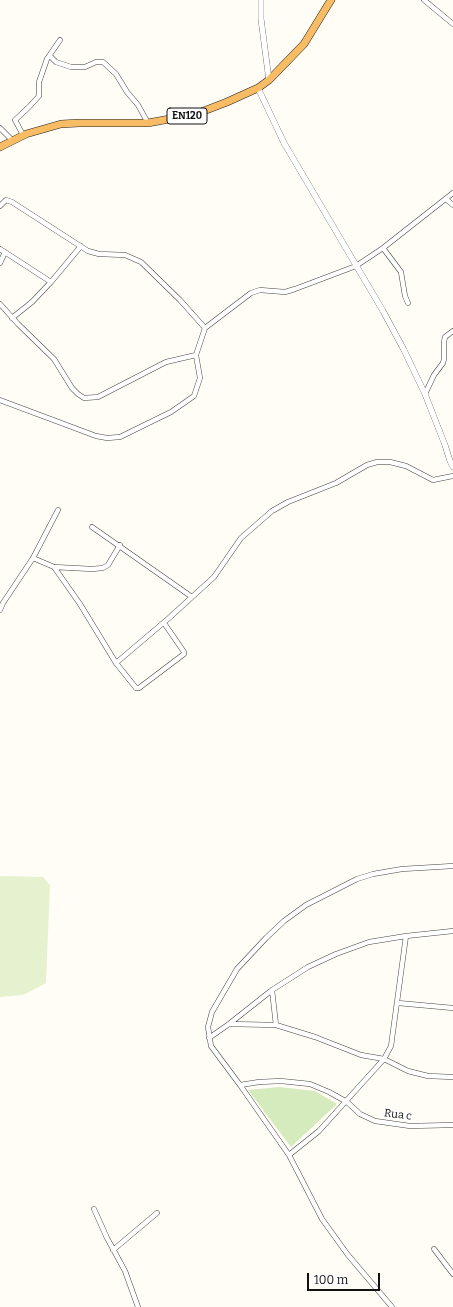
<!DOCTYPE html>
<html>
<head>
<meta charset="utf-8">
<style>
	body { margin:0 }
	#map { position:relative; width:453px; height:1307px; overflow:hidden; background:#fffdf5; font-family:Bitter,serif }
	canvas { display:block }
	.scale { position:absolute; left:307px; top:1273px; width:73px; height:18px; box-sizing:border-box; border:2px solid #111; border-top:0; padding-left:5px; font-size:12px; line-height:14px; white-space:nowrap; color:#111; -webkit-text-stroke:3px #fff; paint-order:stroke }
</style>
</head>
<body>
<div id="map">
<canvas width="453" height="1307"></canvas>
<div class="scale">100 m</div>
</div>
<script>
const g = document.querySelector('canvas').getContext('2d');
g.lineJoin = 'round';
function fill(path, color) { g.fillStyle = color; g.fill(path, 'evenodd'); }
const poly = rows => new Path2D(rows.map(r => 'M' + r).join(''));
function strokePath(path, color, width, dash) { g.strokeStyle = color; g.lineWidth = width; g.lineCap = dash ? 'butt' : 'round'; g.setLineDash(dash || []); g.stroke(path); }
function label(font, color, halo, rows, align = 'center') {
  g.font = font + ' Bitter,serif'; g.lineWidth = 4; g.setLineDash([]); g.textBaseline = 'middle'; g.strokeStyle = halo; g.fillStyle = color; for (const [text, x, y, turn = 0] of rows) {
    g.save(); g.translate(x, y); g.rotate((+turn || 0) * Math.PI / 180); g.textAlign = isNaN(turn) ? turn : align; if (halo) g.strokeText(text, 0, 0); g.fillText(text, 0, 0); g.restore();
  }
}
fill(poly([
	[279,1087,315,1091,337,1104,291,1147,248,1090]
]), '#d5ebbd');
fill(poly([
	[0,876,43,877,50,885,46,983,23,995,0,997]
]), '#e6f2cf');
const minor = poly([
	[424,0,453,24],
	[50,56,56,62,71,67,85,67,96,62,103,62,116,74,127,92,138,105,148,123],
	[0,128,12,140],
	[23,135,15,120,29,107,39,96,39,82,47,59,60,40],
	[446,199,453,205],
	[0,206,6,200,12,202,88,251,99,254,125,255,141,262,180,300,205,328],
	[383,248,401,272,405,296,408,303],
	[0,249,51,282,81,246],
	[0,263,5,252],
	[0,304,18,324,54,359,72,388,78,394,84,398,98,397,166,362,196,355],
	[12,318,32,302,51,282],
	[425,394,434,375,443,363,444,359,444,342,445,337,453,331],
	[0,400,96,436,107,438,120,437,171,412,194,396,200,378,196,355,205,328,251,293,260,290,285,292,295,289,356,266,383,248,453,193],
	[92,527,192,597],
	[33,558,54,567,92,569,103,568,108,565,120,545],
	[54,567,80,604,116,663,136,688,139,688,184,654,184,652,164,623],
	[0,610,3,603,33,558,58,510],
	[116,663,169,618,214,577,241,538,272,511,288,502,336,483,367,465,377,462,390,462,406,466,433,480,453,476],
	[272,990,276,1025],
	[398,1003,453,1008],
	[229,1024,276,1025,315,1037,361,1055,384,1059,408,1071,428,1076,453,1077],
	[209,1038,229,1024,272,990,308,967,336,954,369,942,406,936,453,931],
	[240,1085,259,1082,281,1081,310,1084,329,1092,347,1102,360,1114,375,1121,410,1126,453,1125],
	[289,1155,319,1131,384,1059,391,1046,406,936],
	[94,1209,107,1238,125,1271,138,1307],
	[434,1249,453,1274],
	[113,1250,157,1213],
	[392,1307,348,1255,322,1219,289,1155,240,1085,211,1046,208,1027,212,1012,237,969,266,938,284,921,306,905,357,879,373,874,402,869,453,866]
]);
const tertiary = poly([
	[261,0,261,19,269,80],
	[258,88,284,143,383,311,404,350,425,394,445,445,450,461,453,467]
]);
const trunk = poly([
	[0,147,26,134,61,124,79,123,148,123,196,114,227,102,258,88,269,80,304,44,331,0]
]);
strokePath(minor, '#444', 5.5);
strokePath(tertiary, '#444', 6);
strokePath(trunk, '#222', 8);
strokePath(minor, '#fff', 4.5);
strokePath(tertiary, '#fff', 5.5);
strokePath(trunk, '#f7bc64', 7);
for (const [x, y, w] of [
	[187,116,40]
]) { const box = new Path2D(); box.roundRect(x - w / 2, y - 8, w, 16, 3); g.fillStyle = '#fff'; g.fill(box); strokePath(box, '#111', 1); }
label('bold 10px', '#111', null, [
	["EN120",187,116]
]);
label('11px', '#111', '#fff', [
	["Rua c",398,1115,7]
]);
</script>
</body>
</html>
